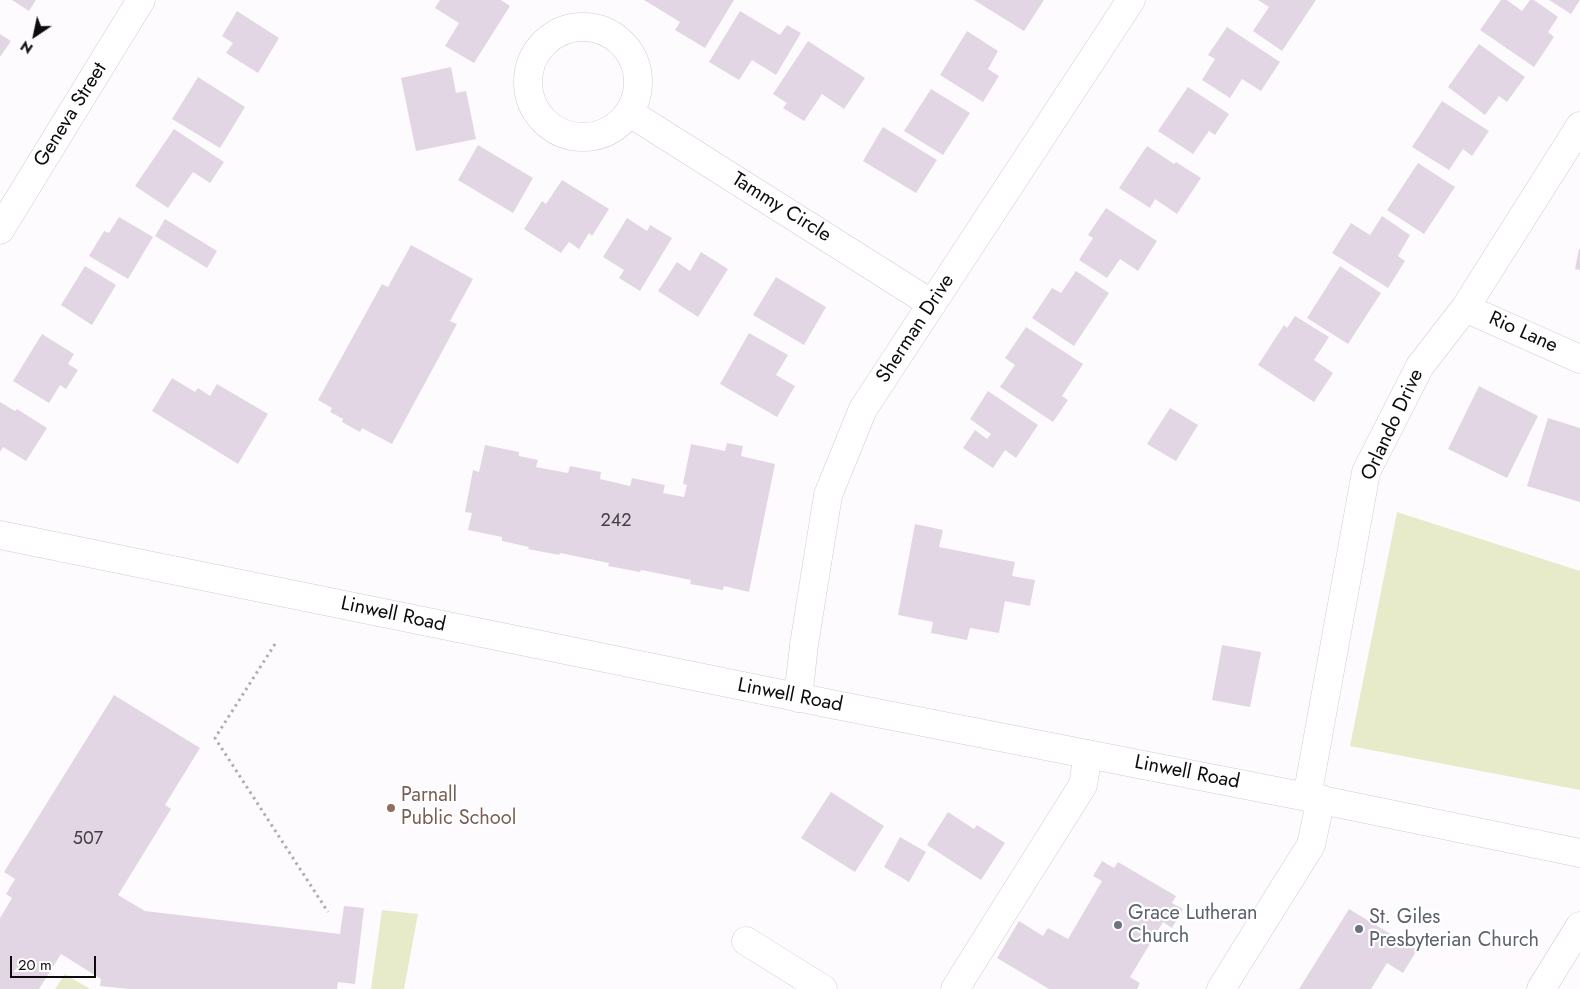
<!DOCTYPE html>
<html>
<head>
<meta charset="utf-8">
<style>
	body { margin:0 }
	#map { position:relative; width:1580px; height:989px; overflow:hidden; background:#fdfbfe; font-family:Jost,sans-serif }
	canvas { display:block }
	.north { position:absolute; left:10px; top:10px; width:50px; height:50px; -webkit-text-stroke:4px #fff; paint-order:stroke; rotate:214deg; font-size:14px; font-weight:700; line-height:20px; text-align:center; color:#0e0b0f }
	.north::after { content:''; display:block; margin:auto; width:18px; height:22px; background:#0e0b0f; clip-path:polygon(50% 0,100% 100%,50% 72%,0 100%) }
	.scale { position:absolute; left:10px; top:956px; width:86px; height:22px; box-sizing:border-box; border:2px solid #0e0b0f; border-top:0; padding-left:6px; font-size:15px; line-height:18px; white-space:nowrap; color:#0e0b0f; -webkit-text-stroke:4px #fff; paint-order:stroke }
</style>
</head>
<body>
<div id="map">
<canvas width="1580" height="989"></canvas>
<div class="north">N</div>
<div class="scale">20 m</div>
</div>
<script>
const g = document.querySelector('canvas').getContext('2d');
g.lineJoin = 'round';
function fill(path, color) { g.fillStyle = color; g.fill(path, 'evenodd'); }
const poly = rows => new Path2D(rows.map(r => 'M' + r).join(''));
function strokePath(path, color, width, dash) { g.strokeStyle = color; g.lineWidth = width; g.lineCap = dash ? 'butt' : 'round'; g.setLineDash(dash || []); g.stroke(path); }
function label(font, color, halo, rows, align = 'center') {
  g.font = font + ' Jost,sans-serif'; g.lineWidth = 4.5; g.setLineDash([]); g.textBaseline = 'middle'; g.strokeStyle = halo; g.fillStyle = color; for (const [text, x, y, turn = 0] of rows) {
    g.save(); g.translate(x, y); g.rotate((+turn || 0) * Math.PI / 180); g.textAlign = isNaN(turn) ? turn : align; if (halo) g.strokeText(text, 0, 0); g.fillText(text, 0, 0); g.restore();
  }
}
fill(poly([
	[1397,512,1580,571,1580,790,1350,746],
	[382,910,418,914,404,989,371,989],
	[65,974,90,989,55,989]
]), '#e8ebca');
fill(poly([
	[12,0,36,0,29,11],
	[440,0,501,0,510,6,474,63,445,46,459,23,435,8],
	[644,0,734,0,705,48,675,30,680,22],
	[974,0,1044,0,1024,31],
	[1258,0,1316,0,1282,51,1253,31,1269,7],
	[1501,0,1507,0,1522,11,1530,0,1534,0,1558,17,1548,32,1554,37,1534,67,1480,30],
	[1549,0,1580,0,1571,14],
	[237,11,279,38,258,73,226,53,233,43,222,36],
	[740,11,780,35,787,25,801,33,776,75,752,60,739,80,709,62],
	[1227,27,1280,62,1261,91,1242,79,1230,98,1202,80,1215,59,1208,55],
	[967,31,998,51,988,69,999,76,983,102,940,75],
	[0,34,11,41,0,57],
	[808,41,865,78,844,109,822,94,804,121,783,108,787,103,773,94],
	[1479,44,1525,77,1507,102,1499,96,1485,115,1448,87],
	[451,67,456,93,466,91,476,139,416,151,401,78],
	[198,77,245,107,220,148,172,119],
	[1188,87,1229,114,1215,135,1209,131,1193,154,1158,131],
	[931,89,970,113,943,155,904,131],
	[1442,101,1489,131,1472,156,1463,149,1449,170,1412,147],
	[883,127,937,160,916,193,863,161],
	[174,129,224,162,210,183,193,172,168,208,135,186],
	[478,145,533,178,513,213,458,180],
	[1147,146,1174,164,1176,162,1201,178,1177,214,1155,199,1150,208,1119,188],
	[1418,163,1455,187,1424,234,1387,210],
	[562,180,609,209,592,236,589,233,579,249,569,242,561,253,524,229,542,201,546,204],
	[1106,208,1157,241,1138,271,1120,259,1107,278,1079,260,1093,238,1088,235],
	[1382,216,1410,235,1398,256,1405,261,1388,288,1332,253,1351,223,1370,235],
	[119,217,153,237,128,279,89,256,104,231,109,233],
	[627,218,647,231,650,225,672,238,640,291,619,278,624,270,603,257],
	[165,219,217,251,207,268,155,236],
	[411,245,473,279,450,321,457,324,392,444,362,428,360,432,342,422,343,419,330,412,332,408,318,400,382,284,388,287],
	[1579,249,1580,249,1580,270,1575,269],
	[701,252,728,269,698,317,658,291,677,262,690,271],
	[85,266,116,285,92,325,61,305],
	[1340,266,1381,293,1348,344,1307,318],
	[1076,271,1109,293,1074,346,1032,318,1052,288,1061,293],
	[776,277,826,307,804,345,753,315],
	[1295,316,1329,337,1314,360,1333,373,1314,402,1258,365,1284,325,1287,328],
	[1026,327,1083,364,1062,396,1068,400,1053,422,1000,387,1015,365,1005,358],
	[749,333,788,355,776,375,795,386,777,417,720,384],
	[42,334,74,354,68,364,78,370,66,389,60,385,49,403,13,381],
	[172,378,195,392,198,388,210,396,217,384,268,414,238,464,152,411],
	[1479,386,1538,416,1507,478,1448,449],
	[988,391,1038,425,1016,458,1005,450,993,468,963,448,975,430,987,439,991,434,970,419],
	[0,402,15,411,17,409,47,428,26,461,3,447,0,452],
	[1170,408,1198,425,1176,461,1147,444],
	[1548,418,1580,428,1580,502,1527,486],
	[727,443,743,446,741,456,775,464,749,592,724,586,723,590,690,584,691,580,641,570,640,572,608,566,609,563,560,553,559,555,528,549,529,547,502,541,502,537,468,530,472,513,465,512,473,470,479,472,485,445,519,452,519,456,538,460,536,467,568,473,570,466,601,472,600,479,630,486,632,478,665,485,663,493,684,497,687,485,683,484,691,444,725,451],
	[915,524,943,530,939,547,1015,562,1012,576,1035,580,1030,606,1005,601,999,633,970,628,967,640,931,633,933,622,898,615],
	[1222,645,1261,652,1250,707,1212,700],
	[114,695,200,748,165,805,171,809,118,895,145,911,340,934,344,906,364,908,355,984,338,982,337,989,129,989,100,986,101,979,61,954,39,989,0,989,0,918,12,898,6,894,15,879,4,872],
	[831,792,884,826,855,872,801,838],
	[948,812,974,829,977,825,1005,843,981,880,927,845],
	[900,837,926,852,909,882,884,867],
	[1102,861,1114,868,1118,862,1176,896,1172,903,1183,909,1172,928,1163,922,1130,977,1140,983,1137,989,1049,989,997,958,1019,921,1043,936,1048,928,1068,939,1102,881,1093,876],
	[1349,909,1417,950,1403,973,1387,963,1371,989,1299,989]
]), '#e3d6e4');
const minor = poly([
	'528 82a55 55 0 1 1 110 0a55 55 0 1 1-110 0Z',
	[630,113,932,304],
	[1465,308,1580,359],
	[798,698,804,645,828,495,863,409,1131,0],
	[1307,797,1366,472,1420,366,1465,308,1580,126],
	[746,941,823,989],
	[955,989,1083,785,1088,754],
	[1221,989,1311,845,1321,799],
	[1541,989,1580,926]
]);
const major = poly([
	[0,230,141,0],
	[0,535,836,705,1307,797,1580,853]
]);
strokePath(minor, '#d4c9d7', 29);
strokePath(major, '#d4c9d7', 29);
strokePath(poly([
	[275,644,215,738,328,912]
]), '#afadb0', 3, [2.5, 4]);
strokePath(minor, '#fff', 28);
strokePath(major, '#fff', 28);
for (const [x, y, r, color] of [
	[391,808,5,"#8d6e63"],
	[1118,925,5,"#6b7280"],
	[1359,929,5,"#6b7280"]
]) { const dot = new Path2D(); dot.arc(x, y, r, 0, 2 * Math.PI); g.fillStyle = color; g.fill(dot); strokePath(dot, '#fff', 2); }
label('18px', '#433e44', null, [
	["242",616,522],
	["507",88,840]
]);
label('20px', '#0e0b0f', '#fff', [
	["Geneva Street",71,115,-58],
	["Tammy Circle",781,208,32],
	["Sherman Drive",916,329,-57],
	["Rio Lane",1523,333,24],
	["Orlando Drive",1393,425,-65],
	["Linwell Road",393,615,12],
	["Linwell Road",790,696,11],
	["Linwell Road",1187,773,11]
]);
label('20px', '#785e54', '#fff', [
	["Parnall",401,796],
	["Public School",401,819]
], 'left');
label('20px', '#5b616d', '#fff', [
	["Grace Lutheran",1128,914],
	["Church",1128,937],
	["St. Giles",1369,918],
	["Presbyterian Church",1369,941]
], 'left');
</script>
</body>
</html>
